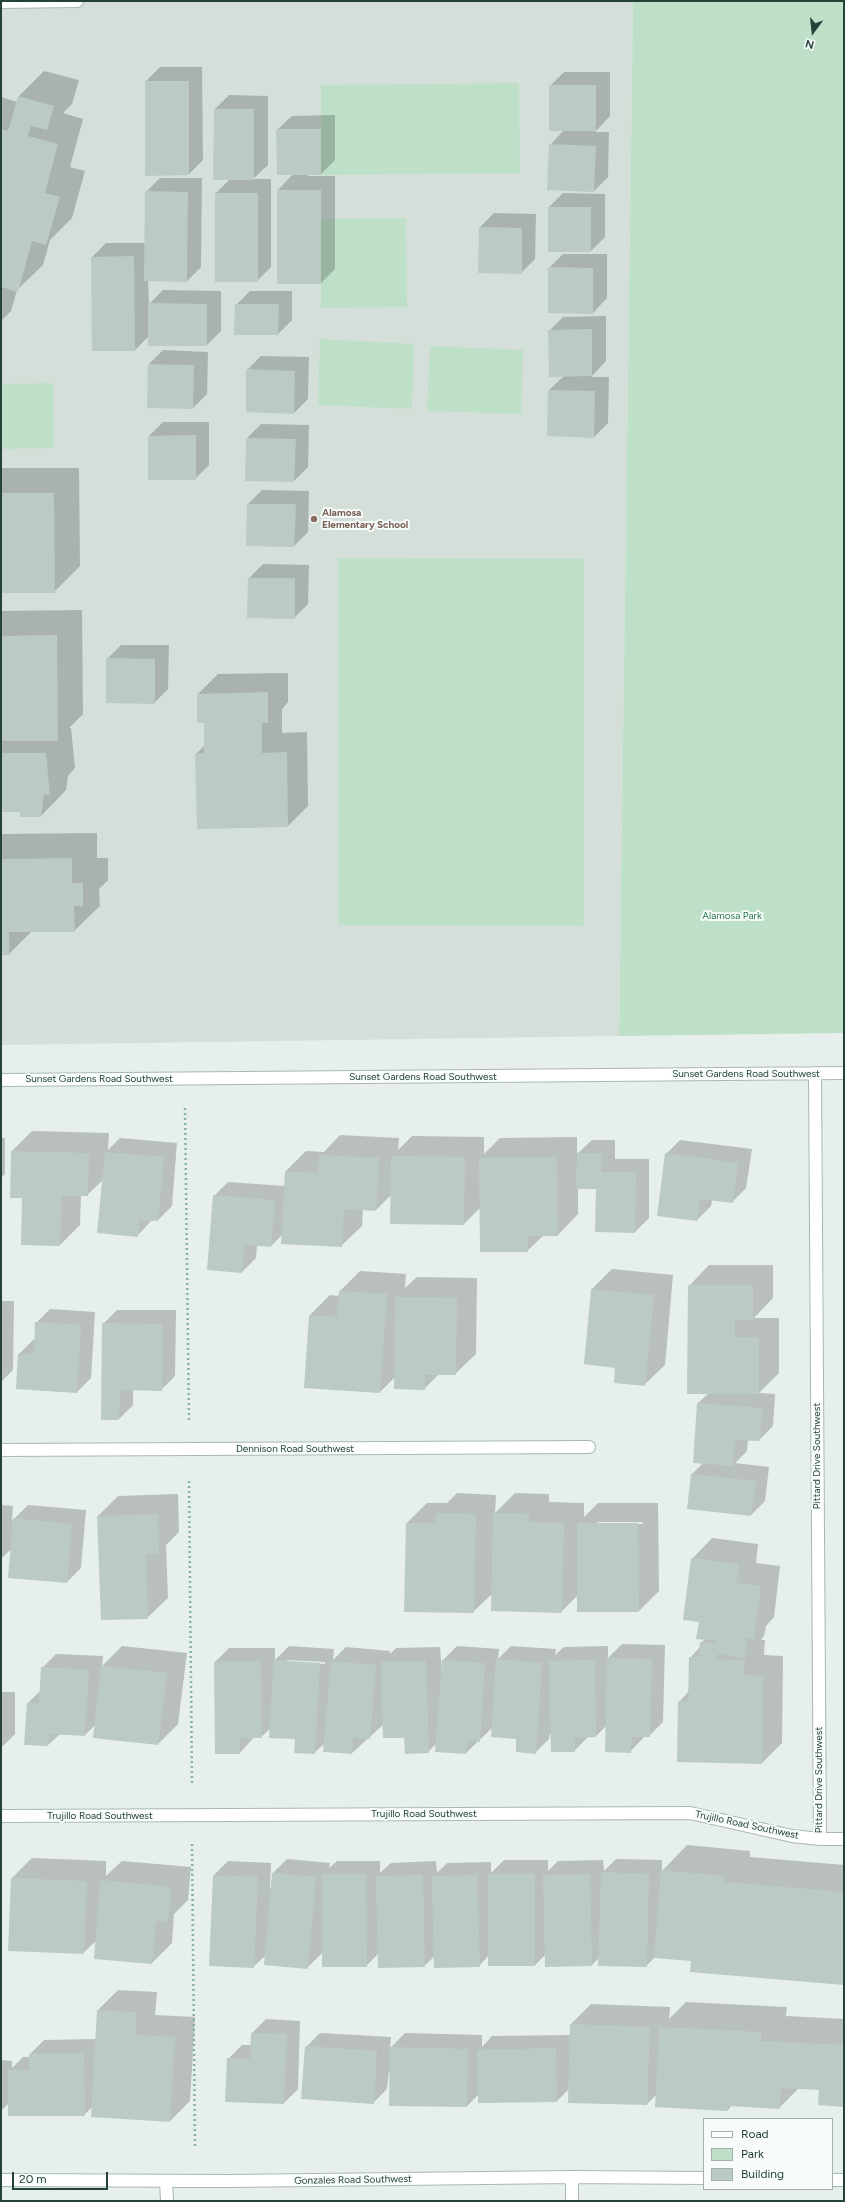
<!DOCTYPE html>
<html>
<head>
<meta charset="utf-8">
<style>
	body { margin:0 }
	#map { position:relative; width:845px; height:2202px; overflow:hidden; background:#e6efeb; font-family:Figtree,sans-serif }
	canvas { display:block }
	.frame { position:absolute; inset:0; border:2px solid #24423a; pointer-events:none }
	.legend { position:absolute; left:703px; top:2118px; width:130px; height:72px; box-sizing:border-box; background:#f7fbf9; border:1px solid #a3b1ad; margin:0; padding:5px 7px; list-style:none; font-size:12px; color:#24423a }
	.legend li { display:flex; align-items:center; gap:8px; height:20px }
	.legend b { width:20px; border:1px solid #a3b1ad }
	.north { position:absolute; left:793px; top:12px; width:40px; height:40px; -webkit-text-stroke:3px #f7fbf9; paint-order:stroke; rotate:195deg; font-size:11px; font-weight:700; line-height:16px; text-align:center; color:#24423a }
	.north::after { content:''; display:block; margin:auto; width:14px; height:18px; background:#24423a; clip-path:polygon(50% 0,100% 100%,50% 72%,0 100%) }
	.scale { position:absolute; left:12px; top:2172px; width:96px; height:18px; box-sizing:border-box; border:2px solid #24423a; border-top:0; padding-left:5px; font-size:12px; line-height:14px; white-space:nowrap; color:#24423a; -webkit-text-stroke:3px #f7fbf9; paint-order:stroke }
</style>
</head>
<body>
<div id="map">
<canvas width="845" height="2202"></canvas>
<div class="frame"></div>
<ul class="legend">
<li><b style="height:5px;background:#fff"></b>Road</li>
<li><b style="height:11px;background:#bfe0c8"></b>Park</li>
<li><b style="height:11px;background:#bbcac4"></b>Building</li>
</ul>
<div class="north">N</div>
<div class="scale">20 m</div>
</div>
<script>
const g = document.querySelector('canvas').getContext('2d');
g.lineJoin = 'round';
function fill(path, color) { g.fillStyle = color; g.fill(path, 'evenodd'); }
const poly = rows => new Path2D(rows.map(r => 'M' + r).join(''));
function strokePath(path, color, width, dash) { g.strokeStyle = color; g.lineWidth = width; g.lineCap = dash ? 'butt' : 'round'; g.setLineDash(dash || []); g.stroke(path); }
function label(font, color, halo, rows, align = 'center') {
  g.font = font + ' Figtree,sans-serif'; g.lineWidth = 4; g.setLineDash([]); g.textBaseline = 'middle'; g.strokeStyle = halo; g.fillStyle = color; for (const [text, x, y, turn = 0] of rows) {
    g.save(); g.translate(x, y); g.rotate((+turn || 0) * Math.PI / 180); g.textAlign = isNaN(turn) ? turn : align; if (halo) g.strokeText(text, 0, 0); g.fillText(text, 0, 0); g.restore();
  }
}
fill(poly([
	[1,1,633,1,619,1036,1,1045]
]), '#d4dfda');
fill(poly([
	[633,1,844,1,844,1033,619,1036],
	[519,83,520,173,321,175,321,85],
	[406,218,407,307,321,308,321,219],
	[320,339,414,344,412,409,318,405],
	[430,346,523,350,521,414,427,411],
	[53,383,54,448,1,449,1,384],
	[338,558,584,559,584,926,338,925]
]), '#bfe0c8');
fill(poly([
	[160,67,202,67,203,160,189,174,146,175,146,81],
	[44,71,79,80,72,104,63,113,83,119,70,167,85,171,72,218,50,240,43,265,17,290,11,311,1,321,1,97,17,102,19,96],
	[564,72,610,72,610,116,595,132,609,132,608,177,594,191,550,145,564,130,550,86],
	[229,95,268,96,268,165,253,179,271,179,271,267,257,281,216,193,230,179,215,109],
	[335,115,335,160,321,174,308,174,308,176,335,176,335,269,321,283,278,283,278,190,293,174,277,130,292,116],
	[160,178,202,178,201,267,187,281,148,280,149,304,163,290,221,291,221,331,207,345,149,336,135,350,92,257,106,243,145,243,146,192],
	[563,193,605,194,605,237,591,251,549,207],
	[494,213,536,214,535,259,521,273,479,272,480,227],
	[563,254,607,254,607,298,593,313,549,268],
	[250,291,292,291,292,320,278,334,235,334,236,305],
	[606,316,606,361,591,377,609,377,608,423,594,437,549,390,564,376,549,331,563,317],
	[163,350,208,352,207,394,193,408,149,364],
	[261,356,309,357,308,399,294,413,247,370],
	[163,422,209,422,209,465,195,479,149,436],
	[261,424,309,425,308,467,294,481,247,438],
	[1,468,79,468,80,566,54,592,1,592],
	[262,490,309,491,308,532,294,546,247,545,248,504],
	[263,564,309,565,308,604,294,618,248,617,249,578],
	[82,610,83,714,69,728,71,728,75,768,68,776,66,790,41,816,21,811,1,811,1,611],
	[121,645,169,645,168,689,154,703,107,659],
	[288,673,288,702,282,709,282,733,307,732,308,806,288,826,196,754,205,745,205,722,198,694,218,674],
	[97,833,97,858,108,858,108,880,99,889,100,906,74,931,32,931,9,954,1,954,1,834],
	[32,1131,109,1133,108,1150,120,1138,177,1143,172,1206,158,1220,152,1220,137,1236,103,1180,87,1195,81,1195,80,1225,60,1245,23,1197,12,1151],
	[340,1135,399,1138,398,1150,412,1136,484,1137,484,1154,500,1138,577,1137,577,1154,592,1140,615,1140,615,1159,649,1159,649,1218,635,1232,597,1188,578,1188,578,1214,558,1235,544,1235,527,1251,481,1207,464,1224,392,1194,376,1210,363,1209,362,1226,341,1246,282,1235,271,1246,257,1245,256,1258,242,1272,214,1196,228,1182,285,1186,286,1171,306,1151,324,1152],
	[1,1138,5,1138,5,1174,1,1178],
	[680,1140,752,1149,746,1188,732,1202,712,1200,711,1206,697,1220,666,1154],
	[709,1265,773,1265,773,1298,754,1318,779,1318,779,1373,759,1393,775,1394,773,1426,759,1440,748,1439,747,1451,735,1463,769,1467,765,1501,751,1515,688,1508,692,1474,703,1463,698,1403,709,1393,689,1286],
	[612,1269,673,1275,665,1365,644,1385,592,1289],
	[360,1271,406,1274,405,1288,417,1277,477,1278,476,1354,455,1374,439,1374,424,1389,395,1377,380,1392,310,1315,330,1295,340,1296,340,1291],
	[1,1301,14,1301,13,1370,1,1382],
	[50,1309,95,1312,91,1378,77,1392,19,1354,33,1340,35,1340,36,1323],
	[117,1310,176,1310,175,1376,161,1390,133,1390,133,1405,119,1419,103,1324],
	[457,1493,496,1495,495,1513,515,1493,549,1494,549,1502,584,1503,584,1517,598,1503,658,1503,659,1591,639,1611,578,1595,561,1612,492,1594,473,1612,407,1523,427,1503,447,1503],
	[597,1522,643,1522,643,1524,597,1524],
	[178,1494,179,1532,166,1545,168,1598,147,1618,98,1516,118,1496],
	[1,1505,13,1506,12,1521,28,1505,86,1510,81,1568,67,1582,11,1549,1,1559],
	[712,1538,758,1544,756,1563,780,1566,774,1617,766,1626,764,1636,761,1640,765,1640,764,1655,783,1656,782,1743,762,1763,679,1702,689,1691,690,1658,700,1647,701,1643,705,1639,700,1621,692,1559],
	[622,1644,665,1645,663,1722,649,1736,645,1736,630,1752,606,1726,596,1736,588,1737,574,1751,550,1733,549,1739,535,1753,518,1738,492,1728,466,1753,436,1744,428,1752,384,1724,352,1753,325,1743,314,1753,296,1738,271,1728,261,1737,254,1737,240,1753,216,1753,215,1662,229,1648,275,1648,275,1660,289,1646,334,1649,333,1660,346,1647,390,1651,390,1654,396,1648,440,1647,442,1672,443,1660,457,1646,499,1649,498,1659,511,1646,556,1649,555,1655,564,1647,608,1646,608,1658],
	[287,1660,325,1662,325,1664,287,1662],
	[122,1646,187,1653,178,1724,158,1744,96,1724,85,1735,60,1734,48,1745,28,1703,41,1690,42,1668,56,1654,103,1656,102,1666],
	[1,1692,15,1692,15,1734,1,1748],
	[687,1845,750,1851,750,1857,844,1865,844,1984,692,1960,655,1957,646,1966,600,1957,592,1965,546,1966,546,1954,535,1965,489,1955,479,1966,435,1956,424,1966,379,1953,366,1966,323,1952,307,1968,266,1955,253,1967,214,1875,228,1861,271,1863,270,1888,272,1888,273,1873,287,1859,330,1863,329,1868,337,1861,380,1861,380,1873,391,1863,436,1861,437,1873,447,1863,491,1862,491,1873,504,1860,548,1860,548,1871,558,1861,603,1860,604,1871,616,1859,662,1860,662,1871],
	[32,1858,106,1861,106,1876,122,1861,191,1867,188,1900,174,1914,172,1943,152,1963,97,1940,83,1953,12,1878],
	[118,1990,157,1992,155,2015,195,2017,190,2101,170,2121,93,2106,84,2115,9,2103,1,2111,1,2060,12,2061,12,2068,23,2057,30,2057,30,2054,44,2040,96,2039,98,2010],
	[686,2002,787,2007,786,2016,844,2019,844,2106,820,2089,799,2088,779,2108,732,2105,728,2110,657,2094,647,2104,569,2089,557,2101,479,2094,467,2106,389,2071,387,2089,373,2103,306,2047,320,2033,391,2037,390,2048,405,2033,482,2035,482,2047,492,2036,571,2035,571,2024,591,2004,670,2007,669,2019],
	[266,2019,300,2021,298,2089,284,2103,228,2059,242,2045,252,2045,252,2033]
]), '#0003');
fill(poly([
	[145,81,189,81,189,175,145,176],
	[549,85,596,85,596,131,549,131],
	[18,96,54,106,47,130,31,126,28,136,58,144,45,193,60,197,46,245,32,241,18,292,1,287,1,129,8,131],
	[214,109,254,109,254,180,213,180],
	[276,129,321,129,321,175,277,175],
	[549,144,596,146,594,192,547,190],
	[277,190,321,190,321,284,277,284],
	[145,191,188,192,187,282,144,281],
	[215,193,258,193,258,282,215,282],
	[548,207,591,207,591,252,548,252],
	[479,227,522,228,522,274,478,273],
	[134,256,135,351,92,351,91,257],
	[548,267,593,268,593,314,548,313],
	[148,303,207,304,207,346,148,346],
	[235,304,279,304,278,335,234,335],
	[592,329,592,376,549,377,548,330],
	[148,364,194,365,193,409,147,408],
	[246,369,295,371,294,414,246,412],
	[548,390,595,391,594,438,547,436],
	[196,435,196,480,148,480,148,436],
	[246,438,296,439,294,482,245,481],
	[1,493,54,493,55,593,1,593],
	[247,504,296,504,294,547,246,546],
	[248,578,295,578,295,619,247,618],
	[57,635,58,741,1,741,1,636],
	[106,658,155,659,155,704,106,703],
	[268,692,268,723,262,723,262,753,287,752,288,827,197,829,195,754,204,753,204,723,197,723,197,694],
	[1,753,46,753,50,795,44,794,41,817,20,817,20,812,1,812],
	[72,858,72,883,83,883,83,906,74,906,75,932,9,932,9,955,1,955,1,859],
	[11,1151,89,1153,88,1196,62,1196,60,1246,21,1245,22,1198,10,1198],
	[105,1152,164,1157,158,1221,139,1220,138,1237,97,1233],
	[577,1153,602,1153,601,1172,636,1172,635,1233,595,1232,596,1189,576,1189],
	[665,1153,738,1163,733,1203,700,1199,697,1221,657,1216],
	[319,1155,379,1158,376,1211,344,1209,342,1247,281,1244,285,1171,318,1173],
	[391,1156,465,1157,464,1225,390,1224],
	[557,1157,558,1236,528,1236,528,1252,480,1252,479,1158],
	[213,1195,275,1200,271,1247,245,1245,242,1273,207,1270],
	[688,1285,753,1285,753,1320,735,1320,735,1337,759,1338,759,1394,687,1394],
	[591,1289,654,1295,645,1386,614,1383,615,1368,584,1364],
	[339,1291,387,1294,380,1393,304,1388,309,1315,337,1317],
	[395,1297,457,1298,456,1375,425,1375,425,1390,394,1389],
	[35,1322,81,1325,77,1393,16,1389,18,1354,34,1354],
	[102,1323,162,1324,162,1391,120,1390,119,1420,101,1420],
	[697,1403,762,1408,760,1441,735,1440,733,1466,693,1463],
	[691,1474,756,1481,751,1516,687,1509],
	[436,1513,476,1514,474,1613,404,1612,406,1523,435,1523],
	[493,1513,529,1514,529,1522,564,1523,562,1613,491,1611],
	[158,1514,159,1553,146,1554,148,1619,101,1620,97,1516],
	[13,1518,72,1524,67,1583,8,1578],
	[577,1523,638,1523,639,1612,577,1612],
	[691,1558,739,1564,736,1583,761,1586,754,1639,747,1638,745,1658,717,1654,717,1659,745,1660,744,1675,763,1676,762,1764,677,1762,678,1701,688,1702,689,1657,699,1657,700,1642,717,1643,717,1641,696,1639,699,1622,683,1620],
	[607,1658,652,1659,650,1737,632,1737,631,1753,605,1752],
	[496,1659,542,1663,536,1754,516,1752,516,1739,491,1737],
	[274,1660,320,1663,315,1754,294,1753,295,1739,269,1738],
	[442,1660,485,1663,480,1742,467,1741,466,1754,435,1752],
	[595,1660,596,1737,574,1738,575,1752,551,1752,549,1661],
	[261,1661,262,1738,240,1738,240,1754,215,1754,214,1662],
	[331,1661,376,1665,370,1739,353,1738,352,1754,323,1752],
	[426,1661,429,1753,405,1754,404,1738,383,1738,381,1662],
	[101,1666,167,1673,158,1745,93,1738],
	[41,1667,89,1670,85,1736,49,1734,48,1746,24,1745,27,1703,39,1703],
	[661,1870,725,1876,725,1882,844,1892,844,1985,690,1972,691,1961,654,1958],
	[601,1872,649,1874,647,1967,598,1966],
	[272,1873,316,1877,308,1969,264,1965],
	[322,1874,366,1874,367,1967,322,1967],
	[488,1874,535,1874,535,1966,488,1966],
	[590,1874,592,1966,545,1967,543,1875],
	[213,1875,258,1877,254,1968,209,1966],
	[423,1875,425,1967,378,1968,376,1876],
	[477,1875,480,1967,434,1968,432,1876],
	[11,1878,87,1881,84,1954,8,1951],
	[100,1880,171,1887,168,1922,156,1921,152,1964,94,1959],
	[97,2010,137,2012,135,2035,175,2037,170,2122,91,2117],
	[570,2024,650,2027,647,2105,568,2103],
	[659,2027,761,2032,761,2041,842,2045,844,2029,844,2107,818,2105,819,2090,781,2088,780,2109,728,2106,728,2111,655,2107],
	[251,2033,287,2034,284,2104,225,2102,227,2058,250,2059],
	[305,2046,377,2051,374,2104,301,2099],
	[390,2047,468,2049,467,2107,389,2106],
	[556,2048,557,2102,478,2103,477,2050],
	[84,2053,85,2116,8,2116,8,2070,29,2070,29,2054]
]), '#bbcac4');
const minor = poly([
	[1,2,77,1],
	[815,1073,820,1839],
	[1,1080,844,1073],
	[1,1450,589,1447],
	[1,1816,690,1813,792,1836,820,1839,844,1839],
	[572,2177,572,2201],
	[1,2180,228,2181,572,2177,704,2178],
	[832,2180,844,2180],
	[166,2181,167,2201]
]);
strokePath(minor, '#a8b8b2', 14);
strokePath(poly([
	[185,1108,189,1421],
	[189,1481,192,1784],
	[192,1844,195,2149]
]), '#86b3a5', 2.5, [2, 3]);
strokePath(minor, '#fff', 12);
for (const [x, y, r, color] of [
	[314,519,4,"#8d6e63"]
]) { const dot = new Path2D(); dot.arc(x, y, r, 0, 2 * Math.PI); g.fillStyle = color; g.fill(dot); strokePath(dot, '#f7fbf9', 1.5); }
label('bold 10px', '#785e54', '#f7fbf9', [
	["Alamosa",322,513],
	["Elementary School",322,525]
], 'left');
label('10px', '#2d7a4b', '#f7fbf9', [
	["Alamosa Park",732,916]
]);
label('10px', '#24423a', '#f7fbf9', [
	["Sunset Gardens Road Southwest",746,1074],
	["Sunset Gardens Road Southwest",423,1077],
	["Sunset Gardens Road Southwest",99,1079],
	["Dennison Road Southwest",295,1449],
	["Pittard Drive Southwest",817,1456,-90],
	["Pittard Drive Southwest",819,1780,-90],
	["Trujillo Road Southwest",424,1814],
	["Trujillo Road Southwest",100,1816],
	["Trujillo Road Southwest",747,1825,12],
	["Gonzales Road Southwest",353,2180,-1]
]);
</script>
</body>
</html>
